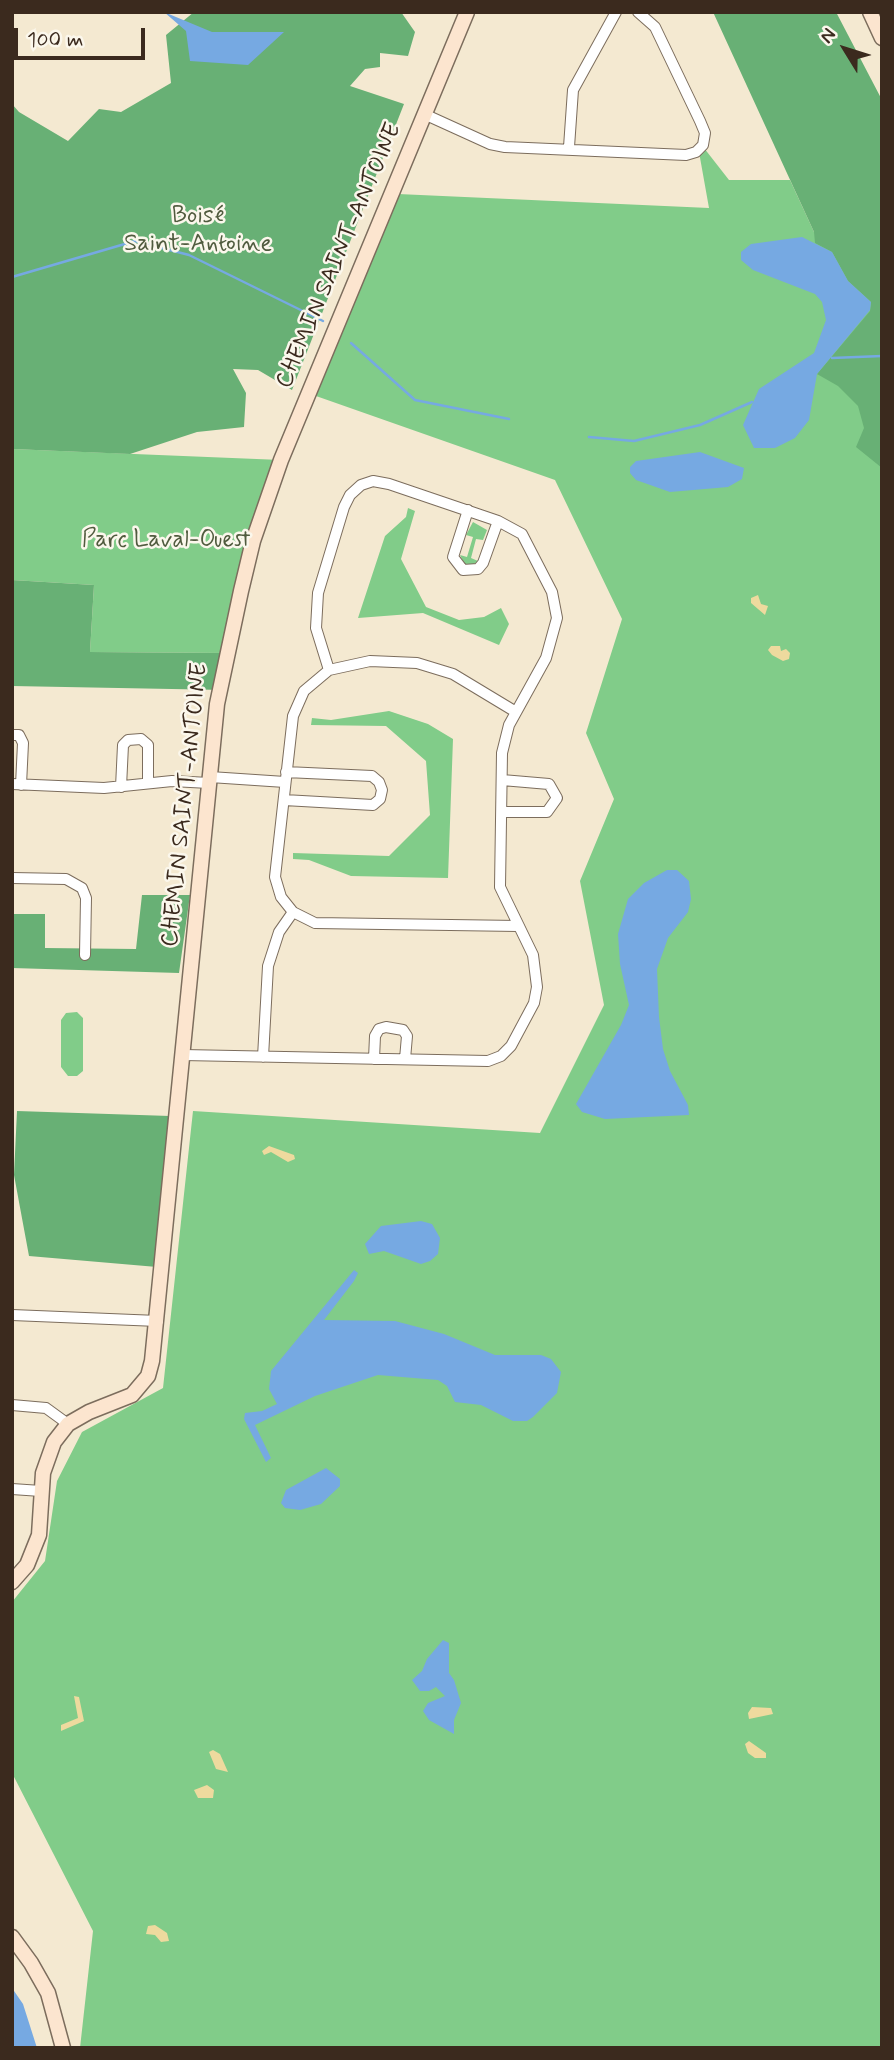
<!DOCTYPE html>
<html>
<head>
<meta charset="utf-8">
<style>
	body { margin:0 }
	#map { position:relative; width:894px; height:2060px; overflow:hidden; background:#f4e9d1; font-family:Mynerve,sans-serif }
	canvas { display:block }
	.frame { position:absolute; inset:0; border:14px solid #3b2a1e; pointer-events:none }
	.north { position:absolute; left:810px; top:14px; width:70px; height:70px; -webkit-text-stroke:5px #fbf7ec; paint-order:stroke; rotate:308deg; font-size:19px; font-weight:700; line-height:28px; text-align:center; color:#3b2a1e }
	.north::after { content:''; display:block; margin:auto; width:24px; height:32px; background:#3b2a1e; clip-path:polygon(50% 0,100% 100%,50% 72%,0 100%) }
	.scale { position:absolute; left:14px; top:28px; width:131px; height:32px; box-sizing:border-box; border:4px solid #3b2a1e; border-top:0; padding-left:9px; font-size:21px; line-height:24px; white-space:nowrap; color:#3b2a1e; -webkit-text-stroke:5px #fbf7ec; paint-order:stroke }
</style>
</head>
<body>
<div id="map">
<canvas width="894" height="2060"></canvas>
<div class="frame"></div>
<div class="north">N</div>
<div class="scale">100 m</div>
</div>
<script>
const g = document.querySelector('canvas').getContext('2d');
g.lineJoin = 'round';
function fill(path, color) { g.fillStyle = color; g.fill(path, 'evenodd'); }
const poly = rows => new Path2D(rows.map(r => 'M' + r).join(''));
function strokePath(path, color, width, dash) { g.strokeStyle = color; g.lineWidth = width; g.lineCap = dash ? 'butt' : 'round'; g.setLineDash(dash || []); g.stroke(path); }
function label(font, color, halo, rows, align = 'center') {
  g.font = font + ' Mynerve,sans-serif'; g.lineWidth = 5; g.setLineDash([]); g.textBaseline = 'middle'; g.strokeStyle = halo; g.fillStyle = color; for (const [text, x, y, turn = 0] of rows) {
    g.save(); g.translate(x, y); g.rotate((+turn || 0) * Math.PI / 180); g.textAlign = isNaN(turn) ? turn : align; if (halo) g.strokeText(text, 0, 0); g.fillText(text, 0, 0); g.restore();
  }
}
fill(poly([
	[704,148,729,180,790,180,814,232,882,232,882,2048,80,2048,93,1931,12,1773,12,1602,45,1561,57,1481,82,1432,163,1388,193,1111,540,1133,604,1005,580,881,614,799,586,733,622,619,555,480,316,396,398,194,709,208,699,152],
	[12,449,281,460,226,653,90,652,94,585,12,580],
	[408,508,415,511,401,559,426,607,459,620,484,617,501,608,509,624,499,645,423,613,358,618,385,536,406,517],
	[473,522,487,530,483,540,476,539,471,558,478,561,473,565,465,565,460,555,467,557,473,537,466,535],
	[389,711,428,724,453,739,448,878,351,876,309,860,293,859,293,853,389,856,430,815,426,761,386,726,311,725,312,718,331,720],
	[77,1012,83,1018,83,1071,77,1076,68,1076,61,1067,61,1020,66,1013]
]), '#81cc89');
fill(poly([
	[194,12,401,12,415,32,408,56,380,53,380,67,365,69,350,86,404,104,292,390,258,370,233,369,246,393,244,427,197,432,130,454,12,449,12,104,19,112,68,141,99,109,121,112,171,83,166,35],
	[713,12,836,12,882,100,882,468,856,447,864,428,858,406,838,386,817,374,870,311,871,302,848,281,832,252,815,243,814,232],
	[12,580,94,585,90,652,226,653,225,690,12,686],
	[142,895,190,895,179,973,12,968,12,914,45,914,45,948,136,949],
	[17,1111,170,1116,157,1267,29,1256,14,1175]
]), '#68b075');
fill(poly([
	[758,595,761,604,768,606,765,615,751,603,751,598],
	[771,646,780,646,781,651,786,649,790,653,789,659,783,661,772,655,768,650],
	[269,1146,294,1155,295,1159,288,1162,271,1152,264,1155,262,1151],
	[74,1696,79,1697,84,1721,61,1731,61,1725,78,1718],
	[752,1707,771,1708,773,1714,749,1719,748,1713],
	[749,1741,766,1753,766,1758,755,1758,748,1753,745,1744],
	[213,1750,220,1754,228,1772,216,1769,209,1752],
	[207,1785,214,1790,213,1798,198,1798,194,1790],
	[155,1925,167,1933,169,1941,161,1942,155,1935,146,1934,148,1926]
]), '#eeda9e');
fill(poly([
	[164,12,212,32,284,32,248,65,190,61,186,31],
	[802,237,832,252,848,281,871,302,870,310,817,374,809,420,795,438,775,448,754,448,743,425,759,389,814,353,826,320,822,302,815,294,753,270,741,260,741,252,751,244],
	[700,452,744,468,742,479,728,487,670,492,636,480,630,473,630,467,636,461],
	[667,870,677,870,689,881,691,899,688,912,668,938,657,969,659,1017,663,1049,670,1071,688,1105,689,1115,605,1119,582,1112,576,1104,621,1025,629,1005,620,964,618,934,628,899,644,883],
	[421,1221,432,1224,440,1238,438,1254,430,1261,421,1264,384,1251,369,1254,365,1244,381,1226],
	[354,1270,358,1273,354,1281,324,1320,395,1321,444,1334,495,1355,541,1355,551,1359,561,1372,557,1393,533,1417,527,1421,513,1421,481,1405,455,1402,447,1386,438,1380,378,1375,315,1396,255,1425,271,1458,266,1462,244,1419,245,1413,262,1411,277,1404,269,1389,271,1371],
	[326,1468,340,1479,340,1486,321,1504,300,1510,285,1508,281,1503,286,1490],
	[443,1640,449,1643,449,1673,454,1680,461,1703,454,1720,454,1734,429,1720,423,1711,428,1703,445,1696,436,1687,429,1691,420,1691,412,1680,422,1671,427,1659],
	[12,1988,23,2004,37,2048,12,2048]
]), '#76a9e2');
strokePath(poly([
	[12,277,135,241,189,255,323,321],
	[351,343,415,400,509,419],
	[832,358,882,356],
	[589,437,634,441,700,425,752,402]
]), '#76a9e2', 2.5);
const street = poly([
	[424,114,490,144,505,147,686,155,696,152,703,145,705,133,700,121,655,27,638,12],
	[569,147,573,90,616,12],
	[468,510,453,557,463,570,478,569,483,563,498,521],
	[516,712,453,674,417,663,370,661,329,670,304,691,293,716,275,877,281,897,293,912,315,923,518,926],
	[12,735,19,735,23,743,21,785],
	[210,777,285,782],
	[502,780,549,784,557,798,547,812,502,812],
	[12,784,104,788,172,781,209,783],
	[121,787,123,745,128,740,141,739,148,745,148,783],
	[284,800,373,805,380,799,382,790,379,782,372,776,286,772],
	[12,878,66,879,82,888,86,898,85,955],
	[183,1055,488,1061,501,1056,511,1046,534,1003,537,987,533,955,500,887,502,753,509,725,546,658,557,618,552,592,522,534,498,521,389,484,373,481,361,485,350,495,344,507,318,593,316,628,329,670],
	[263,1057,268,966,279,932,293,912],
	[374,1059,375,1036,379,1029,386,1027,403,1030,407,1036,405,1059],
	[12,1315,158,1321],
	[12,1405,46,1408,68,1424],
	[12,1489,41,1491]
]);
const secondary = poly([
	[870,12,882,38],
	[12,1582,27,1565,39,1535,43,1473,54,1442,68,1424,89,1412,132,1395,148,1376,152,1361,217,704,241,591,253,541,281,460,467,12],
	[12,1937,31,1963,48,1993,63,2048]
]);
strokePath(street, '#7c6d5d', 12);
strokePath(secondary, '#7c6d5d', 17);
strokePath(street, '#fff', 10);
strokePath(secondary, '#fce5cf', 14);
label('24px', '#505b3e', '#fbf7ec', [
	["Boisé",198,217],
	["Saint-Antoine",198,245],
	["Parc Laval-Ouest",166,541]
]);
label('24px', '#3b2a1e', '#fbf7ec', [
	["CHEMIN SAINT-ANTOINE",340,256,-67],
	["CHEMIN SAINT-ANTOINE",186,805,-84]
]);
</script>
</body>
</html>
